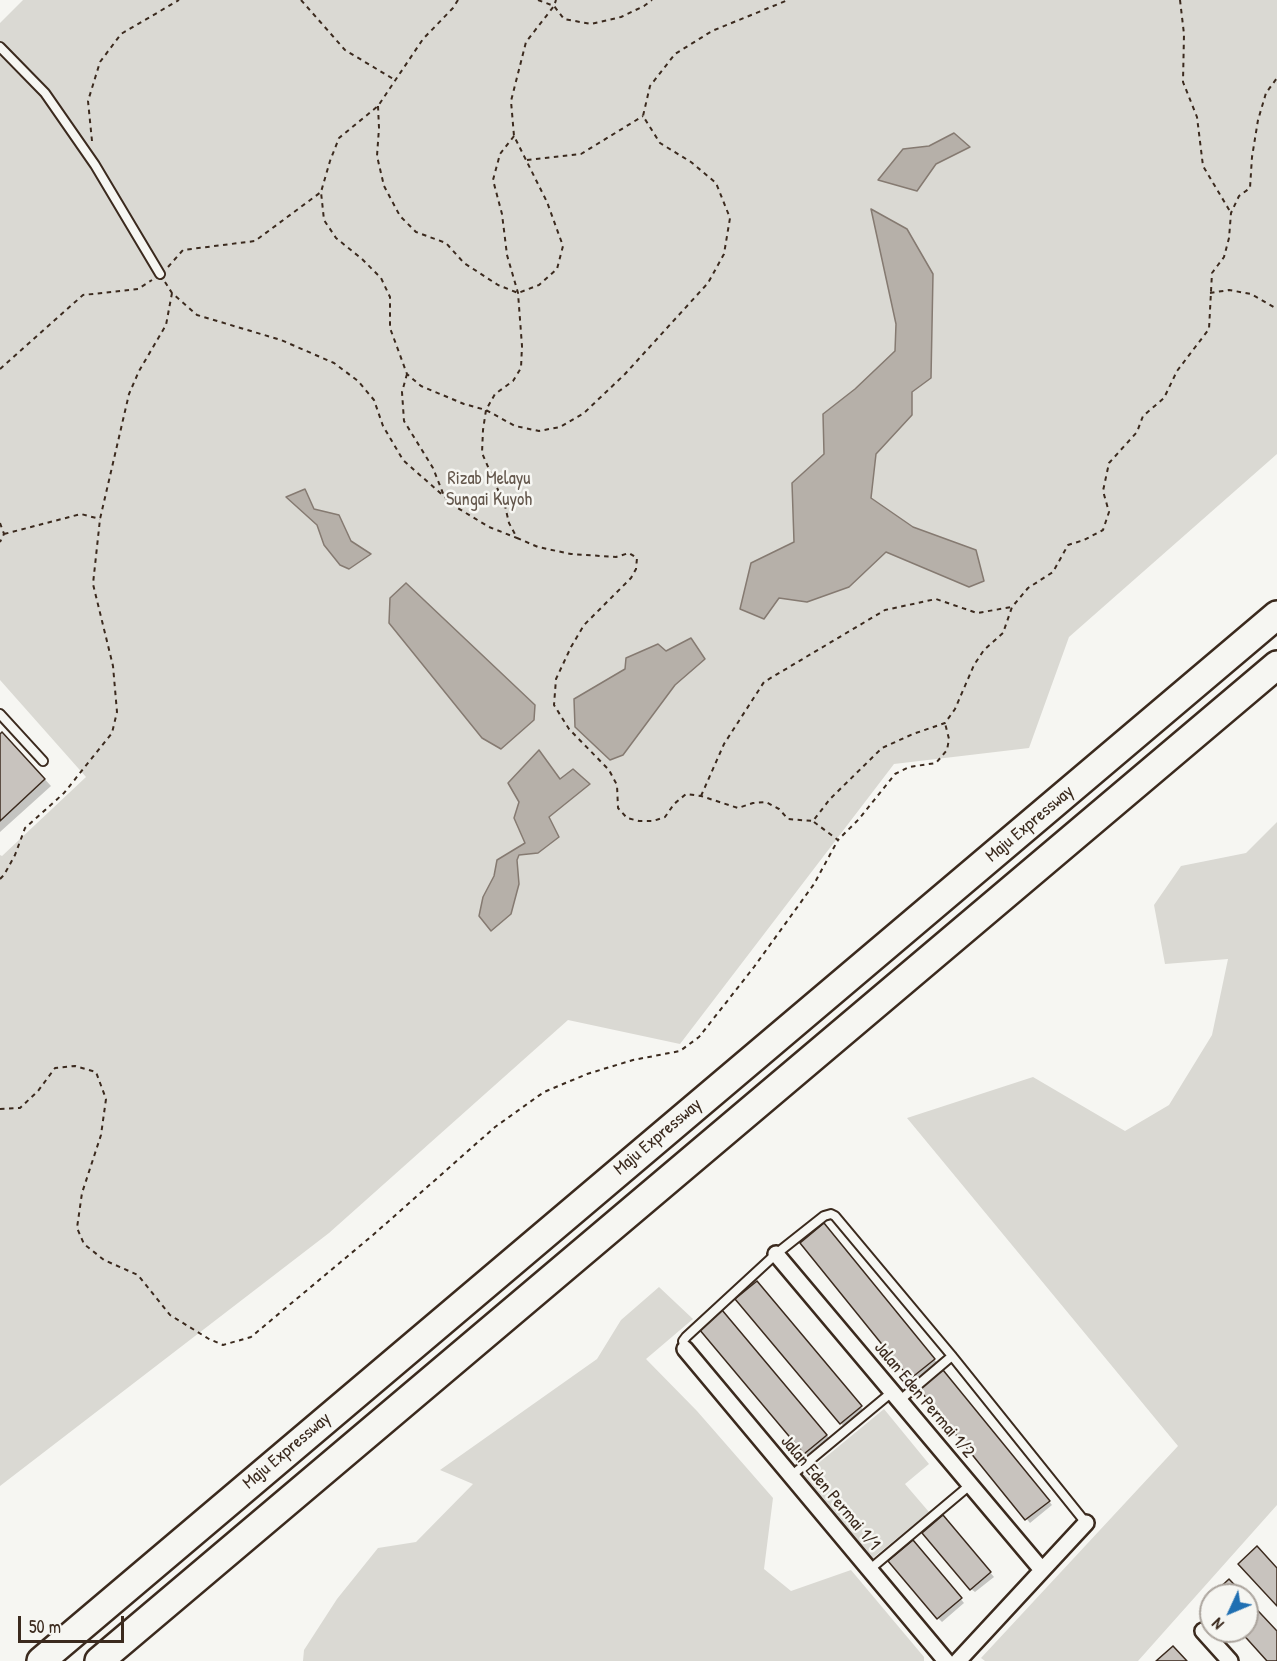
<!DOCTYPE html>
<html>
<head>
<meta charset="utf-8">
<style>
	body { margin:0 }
	#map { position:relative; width:1277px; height:1661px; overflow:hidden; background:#f6f6f2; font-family:"Patrick Hand",sans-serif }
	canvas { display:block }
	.north { position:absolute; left:1199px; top:1583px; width:60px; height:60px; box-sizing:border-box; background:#f6f6f2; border:2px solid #aba49d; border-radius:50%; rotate:226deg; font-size:16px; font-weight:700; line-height:24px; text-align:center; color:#3b2a1e }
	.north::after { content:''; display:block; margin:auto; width:21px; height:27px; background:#1f6fb2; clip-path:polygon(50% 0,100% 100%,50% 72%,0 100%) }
	.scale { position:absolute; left:18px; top:1616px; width:106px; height:27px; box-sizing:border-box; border:3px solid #3b2a1e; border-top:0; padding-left:8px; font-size:18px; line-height:21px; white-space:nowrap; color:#3b2a1e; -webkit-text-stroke:4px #f6f6f2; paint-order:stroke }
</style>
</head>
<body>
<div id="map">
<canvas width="1277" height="1661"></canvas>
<div class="north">N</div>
<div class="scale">50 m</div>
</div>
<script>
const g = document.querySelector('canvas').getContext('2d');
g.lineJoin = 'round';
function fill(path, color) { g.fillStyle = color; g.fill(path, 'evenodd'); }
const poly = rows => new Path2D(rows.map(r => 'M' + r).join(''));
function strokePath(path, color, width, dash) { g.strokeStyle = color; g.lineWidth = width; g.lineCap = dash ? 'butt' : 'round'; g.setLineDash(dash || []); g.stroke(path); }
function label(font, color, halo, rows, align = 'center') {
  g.font = font + ' "Patrick Hand",sans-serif'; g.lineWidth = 5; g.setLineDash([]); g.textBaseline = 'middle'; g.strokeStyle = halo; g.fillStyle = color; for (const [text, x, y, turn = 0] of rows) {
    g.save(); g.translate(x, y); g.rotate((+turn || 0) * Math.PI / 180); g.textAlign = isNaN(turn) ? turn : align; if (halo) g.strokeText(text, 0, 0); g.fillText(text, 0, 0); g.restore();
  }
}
fill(poly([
	[23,0,1277,0,1277,454,1069,637,1029,748,894,764,680,1044,568,1020,329,1233,0,1486,0,855,2,856,86,777,0,680,0,23],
	[1277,822,1277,1505,1138,1661,985,1661,981,1658,1178,1446,907,1118,1033,1077,1125,1131,1169,1105,1212,1035,1228,959,1165,964,1154,905,1181,866,1246,853],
	[659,1287,693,1319,646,1359,697,1411,773,1498,764,1569,791,1591,851,1570,924,1657,924,1661,303,1661,304,1650,337,1599,378,1548,416,1542,473,1484,440,1470,597,1359,621,1320],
	[884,1409,929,1464,905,1484,929,1512,873,1558,804,1475]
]), '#dad9d3');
const water = poly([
	[954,133,970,147,936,164,917,191,878,180,903,149,929,146,954,133],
	[871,209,907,229,933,274,931,378,912,392,912,415,876,454,871,498,913,527,976,550,984,581,969,587,886,552,849,587,807,602,779,598,764,619,740,609,751,563,794,542,792,483,824,454,823,414,855,389,895,351,896,324,871,209],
	[305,489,314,509,339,515,351,541,371,554,349,569,340,565,324,545,317,525,286,497,305,489],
	[406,583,535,705,534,720,501,749,482,738,389,623,390,598,406,583],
	[691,638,705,659,675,685,623,755,610,760,575,727,574,699,625,669,626,658,658,644,666,651,691,638],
	[539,750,560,779,573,769,590,784,549,817,559,837,538,853,519,855,517,860,519,884,511,914,491,931,479,916,483,897,494,876,497,860,525,843,514,818,519,802,508,783,539,750]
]);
fill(water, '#b6b0a9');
strokePath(water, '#857a71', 1.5);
fill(poly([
	[0,736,9,740,51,786,0,832],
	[828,1229,938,1364,915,1382,802,1243],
	[760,1287,864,1411,844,1427,841,1423],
	[726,1316,830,1439,809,1457,805,1453],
	[947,1375,1052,1505,1030,1523,921,1390],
	[947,1521,994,1577,975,1592,971,1589],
	[917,1546,964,1603,942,1622,938,1618]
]), '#0003');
const building = poly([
	[2,732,45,779,0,821,0,734,2,732],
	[824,1223,935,1359,910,1379,800,1243,824,1223],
	[757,1281,862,1406,840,1424,735,1299,757,1281],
	[722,1310,827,1435,804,1454,699,1329,722,1310],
	[943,1370,1050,1501,1025,1520,919,1389,943,1370],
	[943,1515,991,1572,970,1590,922,1533,943,1515],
	[913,1540,962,1598,937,1619,888,1561,913,1540],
	[1257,1546,1277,1568,1277,1606,1238,1564,1257,1546],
	[1229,1579,1244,1595,1212,1595,1229,1579],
	[1247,1599,1277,1631,1277,1661,1267,1661,1240,1631,1247,1631,1247,1599],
	[1173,1646,1187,1661,1156,1661,1173,1646]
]);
fill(building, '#c8c3be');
strokePath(building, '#3b2a1e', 1.5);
const service = poly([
	[0,47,45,93,95,165,160,274],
	[0,714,43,761],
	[685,1349,683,1341,686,1337,776,1254,824,1216,831,1214,835,1216,952,1356,1086,1523],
	[899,1401,952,1356],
	[791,1476,892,1392],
	[869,1570,970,1485]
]);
const minor = poly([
	[776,1254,1042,1570],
	[685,1349,946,1661],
	[1203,1631,1230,1661],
	[958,1661,1086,1523]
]);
const motorway = poly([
	[41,1661,1277,615],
	[99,1661,1277,665]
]);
strokePath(service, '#3b2a1e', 12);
strokePath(minor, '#3b2a1e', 20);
strokePath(motorway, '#3b2a1e', 32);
strokePath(poly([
	[301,0,345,50,395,80],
	[458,0,453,8,423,39,378,106,339,138,330,161,321,192,324,220,336,238,362,259,381,278,390,297,390,328,407,374,421,386,464,404,486,410,515,426,539,431,560,427,584,413,625,374,708,283,724,254,730,218,716,183,691,162,660,143,643,116,650,86,675,54,712,31,788,0],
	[538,0,554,6,564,19,591,24,621,17,644,6,652,0],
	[1180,0,1184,34,1183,82,1197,117,1203,166,1231,213],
	[378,106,379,128,377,156,384,186,400,216,416,232,446,243,464,263,498,285,518,293,539,285,557,269,563,246,547,202,514,136,511,101,526,42,554,6,556,0],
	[514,136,500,154,493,180,502,214,507,255,518,293,522,346,521,368,513,381,495,394,486,410,483,430,482,453,505,506,509,523,517,538,538,547,571,554,616,557,629,553,637,558,636,569,631,578,584,625,571,647,556,679,554,705,569,729,609,770,617,785,618,808,627,818,639,821,653,821,665,817,674,804,686,794,701,796,738,808,753,803,766,802,779,809,788,819,813,821,830,799,882,748,913,734,945,723,955,709,974,665,984,650,1003,633,1012,607,1028,588,1053,572,1068,545,1084,540,1103,530,1109,512,1103,491,1109,463,1137,432,1143,416,1164,398,1177,371,1209,329,1212,273,1224,257,1229,238,1231,213,1239,196,1250,188,1252,157,1258,120,1266,93,1277,78],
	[92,141,88,101,100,62,121,34,179,0],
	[527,160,581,154,643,116],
	[168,267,183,250,255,241,321,192],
	[165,282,172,293,197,315,281,340,334,363,358,381,374,400,383,426,403,460,456,507,489,527,517,538],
	[1210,293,1229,290,1251,294,1277,309],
	[0,369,83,295,138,289,152,280],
	[407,374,402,392,404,421,433,468,444,496],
	[0,523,4,534,0,542],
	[4,534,81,514,100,519],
	[701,796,724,744,764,682,885,610,936,599,977,613,1012,607],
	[814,822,838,840,859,819,895,774,909,767,936,763,947,750,949,739,945,723],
	[0,879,4,875,15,855,25,828,64,793,112,733,117,712,113,666,93,584,100,519,129,394,139,371,166,325,172,293],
	[0,1109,20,1108,38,1091,55,1068,75,1066,96,1072,106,1099,101,1135,82,1193,77,1228,84,1244,104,1260,138,1275,170,1315,209,1339,223,1345,251,1337,373,1235,495,1127,544,1092,587,1074,633,1060,680,1051,699,1037,754,967,814,884,838,840]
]), '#3b2a1e', 2, [4.5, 4.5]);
strokePath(service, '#f6f6f2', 8);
strokePath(minor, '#f6f6f2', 15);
strokePath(motorway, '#f6f6f2', 27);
label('18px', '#63564b', '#f6f6f2', [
	["Rizab Melayu",489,479],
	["Sungai Kuyoh",489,500]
]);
label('18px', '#3b2a1e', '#f6f6f2', [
	["Maju Expressway",1030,824,-40],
	["Maju Expressway",658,1137,-40],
	["Jalan Eden Permai 1/2",924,1400,50],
	["Maju Expressway",287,1451,-40],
	["Jalan Eden Permai 1/1",830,1493,50]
]);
</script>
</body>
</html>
